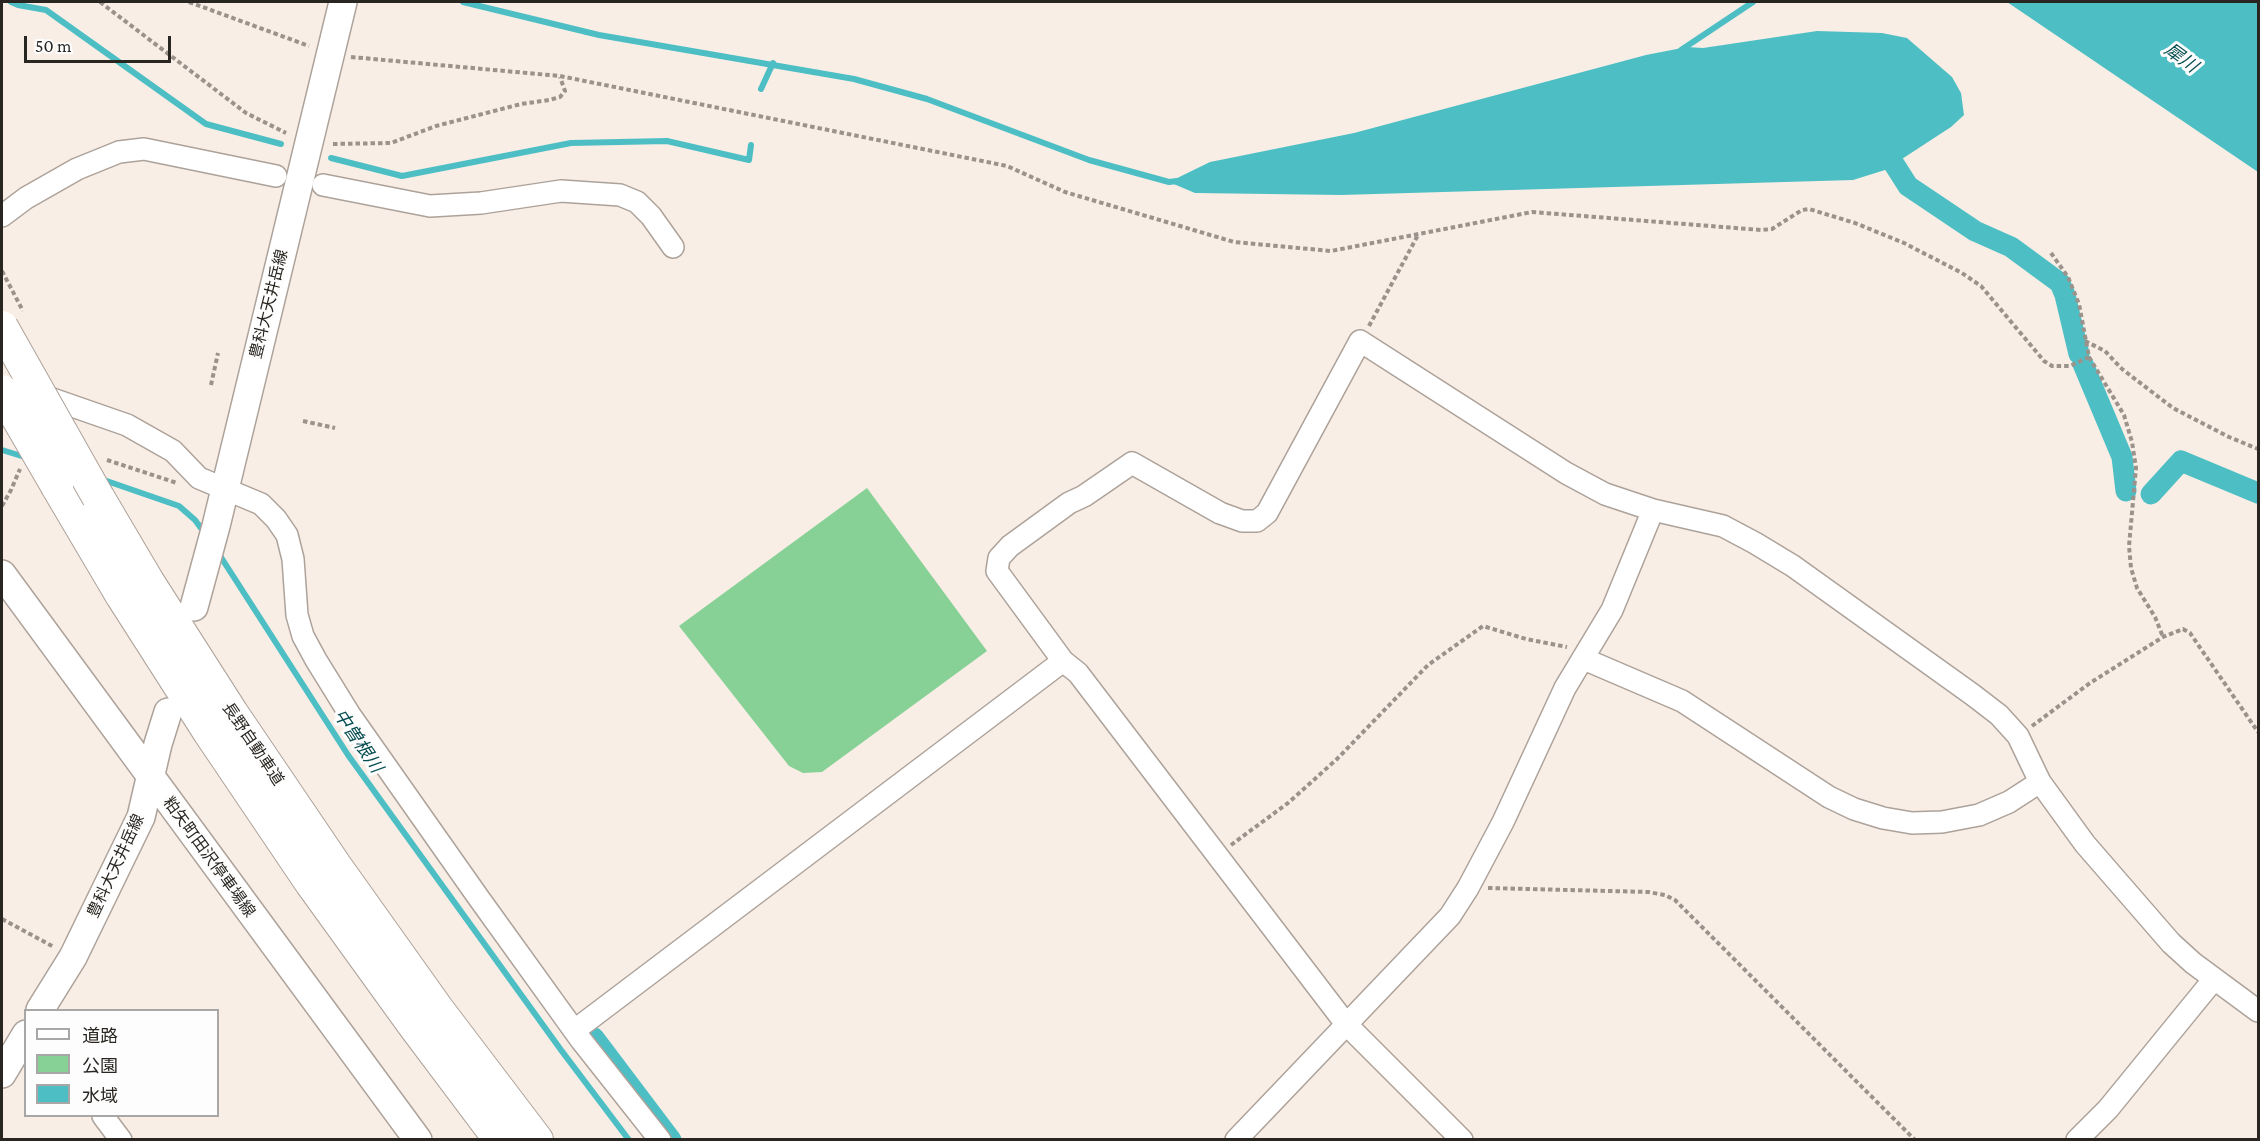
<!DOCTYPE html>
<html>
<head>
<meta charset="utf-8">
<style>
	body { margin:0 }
	#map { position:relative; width:2260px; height:1141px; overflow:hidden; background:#f9eee5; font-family:"Crimson Pro","Noto Sans JP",serif }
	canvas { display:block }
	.frame { position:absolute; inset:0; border:3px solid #292521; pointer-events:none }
	.legend { position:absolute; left:24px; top:1009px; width:195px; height:108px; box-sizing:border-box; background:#fdfdfd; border:2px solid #a8a7a5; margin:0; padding:8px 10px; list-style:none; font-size:18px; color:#292521 }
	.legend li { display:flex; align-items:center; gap:12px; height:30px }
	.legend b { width:30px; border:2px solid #a8a7a5 }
	.scale { position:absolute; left:24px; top:36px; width:147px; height:27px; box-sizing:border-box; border:3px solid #292521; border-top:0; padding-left:8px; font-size:18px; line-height:21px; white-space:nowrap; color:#292521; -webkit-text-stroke:4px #fdfdfd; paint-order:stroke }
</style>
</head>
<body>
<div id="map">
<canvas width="2260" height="1141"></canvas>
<div class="frame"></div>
<ul class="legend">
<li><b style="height:8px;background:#fff"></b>道路</li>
<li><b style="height:16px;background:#87d196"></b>公園</li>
<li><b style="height:16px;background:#4dbfc4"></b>水域</li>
</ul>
<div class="scale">50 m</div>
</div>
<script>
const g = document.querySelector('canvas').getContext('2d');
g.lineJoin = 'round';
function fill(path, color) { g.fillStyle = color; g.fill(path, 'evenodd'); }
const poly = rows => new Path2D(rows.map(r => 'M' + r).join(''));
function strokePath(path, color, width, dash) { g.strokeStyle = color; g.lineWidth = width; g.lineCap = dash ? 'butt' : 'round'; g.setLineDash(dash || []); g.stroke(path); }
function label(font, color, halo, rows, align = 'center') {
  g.font = font + ' "Crimson Pro","Noto Sans JP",serif'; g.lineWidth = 6; g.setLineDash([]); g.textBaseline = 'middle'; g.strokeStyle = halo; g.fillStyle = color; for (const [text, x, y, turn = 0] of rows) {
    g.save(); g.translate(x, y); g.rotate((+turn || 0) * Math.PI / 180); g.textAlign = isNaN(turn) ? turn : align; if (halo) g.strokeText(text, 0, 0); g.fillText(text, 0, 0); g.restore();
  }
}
fill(poly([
	[867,488,987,651,822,772,803,773,789,766,679,626]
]), '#87d196');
fill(poly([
	[2007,2,2258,2,2258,172],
	[1817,31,1882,33,1907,38,1952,77,1961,93,1964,115,1951,127,1885,170,1853,180,1341,195,1195,193,1169,182,1210,162,1354,133,1646,55,1687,47,1703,48]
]), '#4dbfc4');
strokePath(poly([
	[11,2,18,5,46,10,206,124,281,144],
	[463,2,599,35,854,79,927,99,1089,160,1169,182,1177,181],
	[1681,50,1753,2],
	[761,89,773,63],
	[331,158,402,176,571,143,667,141,749,160,751,145],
	[2,450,28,458],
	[101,479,179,506,195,520,206,535],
	[217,551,348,755,561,1050,629,1140]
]), '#4dbfc4', 6);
strokePath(poly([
	[1873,145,1894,164,1908,186,1975,231,2011,247,2060,283,2065,295,2079,354],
	[2083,364,2122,457,2126,491],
	[2151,494,2181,461,2258,493],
	[594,1038,671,1140]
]), '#4dbfc4', 21);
const minor = poly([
	[323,185,430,206,481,203,561,191,620,195,637,202,651,216,673,247],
	[2,216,26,198,77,169,119,152,144,149,276,176],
	[35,393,127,425,173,451,199,478,261,504,276,519,287,535,293,559,297,615,303,636,316,660,350,715,478,897,581,1040,660,1140],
	[1584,659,1682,701,1829,797,1854,809,1883,818,1912,823,1942,822,1979,815,2009,802,2040,782],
	[575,1030,1063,661],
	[103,1116,121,1140],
	[1236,1140,1450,916,1468,888,1503,822,1565,688,1612,610,1653,510],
	[1462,1140,1346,1024,1078,673,1063,661,997,571,999,558,1010,546,1069,503,1084,496,1132,463,1220,513,1242,521,1257,521,1267,513,1360,341,1566,473,1605,494,1653,510,1723,526,1755,543,1793,566,1973,695,1999,715,2018,736,2040,782,2085,844,2171,943,2193,963,2258,1011],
	[2077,1140,2108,1109,2214,979]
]);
const major = poly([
	[2,574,418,1140],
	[194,607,216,526,343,2],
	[40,1010,73,957,141,817,158,744,168,712],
	[2,1074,26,1034]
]);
const highway = poly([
	[57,486,122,596,209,732,311,883,415,1027,500,1140],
	[98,497,147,580,232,713,335,865,439,1011,537,1140]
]);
strokePath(minor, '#ada29a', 24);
strokePath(major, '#ada29a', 30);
strokePath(highway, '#ada29a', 34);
strokePath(poly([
	[100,2,246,113,286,133],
	[189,2,309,46],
	[351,57,560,76,1007,166,1065,192,1234,242,1331,251,1532,212,1761,230,1772,229,1802,210,1809,209,1855,223,1904,243,1962,273,1981,286,2044,361,2052,366,2070,366,2089,357],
	[333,144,391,143,436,126,521,104,549,100,560,97,565,91,560,77],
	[2051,253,2068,277,2079,304,2089,357,2124,415,2132,442,2136,468,2129,546,2131,568,2137,588,2155,617,2163,637],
	[2,271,23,311],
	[1369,326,1418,235],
	[2085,341,2105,351,2122,369,2173,408,2229,437,2258,449],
	[211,385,218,353],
	[303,421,335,428],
	[107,460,177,483],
	[2,506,11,490,20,469],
	[2032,726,2090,683,2163,637,2183,629,2190,633,2258,732],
	[1231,845,1288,803,1337,759,1428,665,1483,626,1526,639,1567,647],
	[1488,888,1648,892,1665,895,1675,900,1915,1140],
	[2,919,54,947]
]), '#9a928b', 4, [4.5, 3]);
strokePath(minor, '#fff', 21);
strokePath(major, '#fff', 27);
strokePath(highway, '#fff', 32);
const highwayBridge = poly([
	[2,327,98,497],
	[2,391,57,486]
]);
strokePath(highwayBridge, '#ada29a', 34, []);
strokePath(highwayBridge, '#fff', 32);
label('16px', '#292521', '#fdfdfd', [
	["豊科大天井岳線",269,304,-76],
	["長野自動車道",253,744,56],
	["粕矢町田沢停車場線",209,857,54],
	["豊科大天井岳線",116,866,-65]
]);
label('italic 18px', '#064d50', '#fdfdfd', [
	["犀川",2181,58,36],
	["中曽根川",358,741,56]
]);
</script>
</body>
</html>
